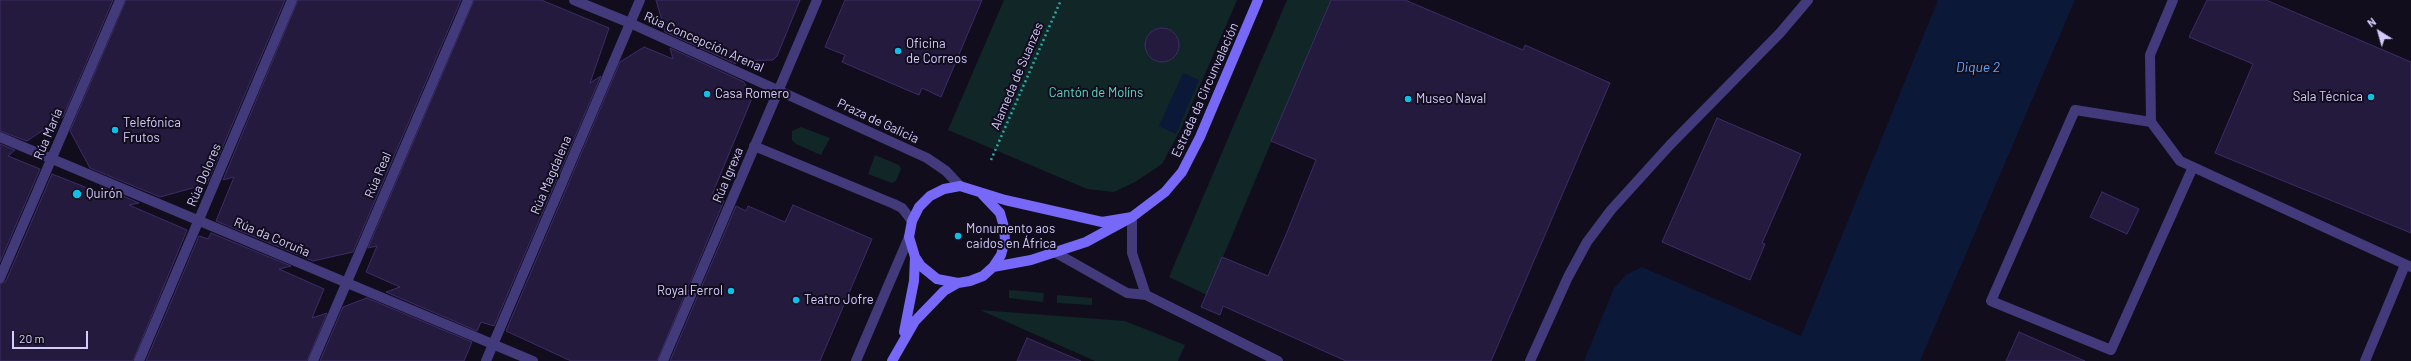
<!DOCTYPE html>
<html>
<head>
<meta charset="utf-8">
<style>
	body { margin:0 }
	#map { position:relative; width:2411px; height:361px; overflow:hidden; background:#110d1d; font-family:Barlow,sans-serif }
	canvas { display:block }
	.north { position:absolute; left:2359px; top:12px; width:40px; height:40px; -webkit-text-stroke:3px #110d1d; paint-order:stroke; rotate:323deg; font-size:11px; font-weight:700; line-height:16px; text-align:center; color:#d5ccfc }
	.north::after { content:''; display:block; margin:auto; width:14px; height:18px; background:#d5ccfc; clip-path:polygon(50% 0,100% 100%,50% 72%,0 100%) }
	.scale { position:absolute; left:12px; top:331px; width:76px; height:18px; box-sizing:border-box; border:2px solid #d5ccfc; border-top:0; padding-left:5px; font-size:12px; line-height:14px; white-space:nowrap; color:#d5ccfc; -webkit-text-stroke:3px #110d1d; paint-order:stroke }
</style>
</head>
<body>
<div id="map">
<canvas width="2411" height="361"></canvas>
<div class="north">N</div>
<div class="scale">20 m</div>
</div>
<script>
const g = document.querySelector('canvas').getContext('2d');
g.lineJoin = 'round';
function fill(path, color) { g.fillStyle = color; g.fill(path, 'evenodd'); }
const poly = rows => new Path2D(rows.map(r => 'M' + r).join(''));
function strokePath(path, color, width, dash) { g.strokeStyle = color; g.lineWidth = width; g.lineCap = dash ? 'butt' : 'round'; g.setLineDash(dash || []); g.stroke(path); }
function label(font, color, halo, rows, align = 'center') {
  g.font = font + ' Barlow,sans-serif'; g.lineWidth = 4; g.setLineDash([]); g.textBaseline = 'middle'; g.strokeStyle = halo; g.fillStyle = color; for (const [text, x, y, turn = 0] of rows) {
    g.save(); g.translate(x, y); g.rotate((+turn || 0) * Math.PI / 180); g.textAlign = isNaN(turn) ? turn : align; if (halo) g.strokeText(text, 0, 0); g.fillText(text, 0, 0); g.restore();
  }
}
fill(poly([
	[1004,0,1237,0,1182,127,1162,164,1135,182,1114,192,1087,189,948,130],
	[1287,0,1331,0,1207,295,1169,277],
	[801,127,830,138,821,155,796,144,792,140,792,131],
	[875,155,899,165,901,169,896,181,892,183,868,174],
	[1009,290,1044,293,1043,302,1009,298],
	[1057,295,1092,298,1092,305,1057,303],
	[980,310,1125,321,1185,345,1178,361,1095,361]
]), '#102627');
fill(poly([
	[1938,0,2075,0,1920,361,1584,361,1614,288,1626,275,1642,267,1801,336],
	[1183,73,1199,80,1176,134,1159,126]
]), '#0b1838');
const building = poly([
	[0,0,113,0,63,117,27,141,0,131,0,0],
	[126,0,285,0,207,184,160,197,90,168,70,131,126,0],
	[298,0,461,0,353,252,313,261,216,221,234,177,223,180,298,0],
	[474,0,541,0,609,28,590,83,601,76,494,326,481,322,477,331,386,292,400,287,366,272,377,246,368,248,474,0],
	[656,0,800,0,777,56,773,60,734,61,736,64,665,32,656,0],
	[845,0,982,0,941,97,922,88,919,95,893,84,842,62,845,55,825,47,845,0],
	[1331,0,1405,0,1523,50,1525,45,1610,83,1491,361,1346,361,1223,306,1220,315,1201,307,1222,257,1268,276,1288,230,1316,160,1271,141,1331,0],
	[2207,0,2266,0,2411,62,2411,233,2215,153,2253,64,2189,37,2207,0],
	'1145 45a17 17 0 1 1 34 0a17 17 0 1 1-34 0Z',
	[644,47,673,59,670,48,744,82,752,98,712,195,724,201,657,361,571,361,506,331,620,62,644,47],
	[1717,118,1801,154,1762,243,1765,244,1750,280,1662,242,1717,118],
	[0,144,15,150,8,156,40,169,0,262,0,144],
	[52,174,105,195,100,186,139,203,129,205,187,230,133,361,0,361,0,284,6,281,52,174],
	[2102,192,2139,209,2127,234,2090,217,2102,192],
	[793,205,872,239,820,361,670,361,736,206,746,211,748,206,785,222,793,205],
	[211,233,291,266,279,269,324,289,312,318,327,313,307,361,146,361,199,236,208,239,211,233],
	[367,298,472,342,464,361,320,361,343,307,367,298],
	[2019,332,2085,361,2006,361,2019,332],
	[1027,338,1081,361,1017,361,1027,338]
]);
fill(building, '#241a3d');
strokePath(building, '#3d2d68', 1);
strokePath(poly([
	[991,160,1061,0]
]), '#33a7a9', 2.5, [2, 3]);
strokePath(poly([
	[2173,0,2150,55,2151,122,2180,161,2411,267],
	[2151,122,2075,110,1991,301,2111,350,2193,167],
	[1132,217,1132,253,1146,295],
	[1056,253,1127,293,1146,295,1278,361],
	[856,361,909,237],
	[1530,361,1568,277,1587,242,1611,210,1670,145,1780,33,1808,0],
	[2365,361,2405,265]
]), '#423a7a', 10);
strokePath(poly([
	[574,0,630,23,927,158,946,171,960,186],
	[0,137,533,361],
	[754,146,894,204,902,208,912,221],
	[0,278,120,0],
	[139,361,292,0],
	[313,361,468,0],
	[486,361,640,0],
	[663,361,817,0]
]), '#423a7a', 10);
strokePath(poly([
	[982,194,1000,213,1004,227,1005,241,1001,255,993,267,983,276,970,281,958,283,937,279,921,266,915,257,909,237,912,221,919,207,930,196,944,189,960,186,1005,200,1102,222,1132,217],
	[993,267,1031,260,1086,242,1132,217,1165,192,1182,172,1200,137,1258,0],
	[904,332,914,281,915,257],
	[892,361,915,321,944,291,958,283]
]), '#7768f7', 10);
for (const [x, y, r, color] of [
	[898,51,4,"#0cc1e8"],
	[707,94,4,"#0cc1e8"],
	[2371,97,4,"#0cc1e8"],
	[1408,99,4,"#0cc1e8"],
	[115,130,4,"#0cc1e8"],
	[77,194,5,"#0cc1e8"],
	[958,236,4,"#0cc1e8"],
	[731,291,4,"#0cc1e8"],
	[796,300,4,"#0cc1e8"]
]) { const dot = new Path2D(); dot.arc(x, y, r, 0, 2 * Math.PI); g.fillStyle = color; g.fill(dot); strokePath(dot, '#110d1d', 1.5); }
label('13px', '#d5ccfc', '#110d1d', [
	["Rúa Concepción Arenal",704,42,24],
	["Alameda de Suanzes",1017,76,-67],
	["Estrada da Circunvalación",1205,90,-66],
	["Praza de Galicia",878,121,25],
	["Rúa María",48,134,-67],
	["Rúa Dolores",204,175,-67],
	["Rúa Real",378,175,-67],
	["Rúa Magdalena",551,175,-67],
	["Rúa Igrexa",728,175,-67],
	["Rúa da Coruña",272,237,23]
]);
label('13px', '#d5ccfc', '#110d1d', [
	["Oficina",906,44],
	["de Correos",906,59],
	["Casa Romero",715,94],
	["Sala Técnica",2363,97,"right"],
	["Museo Naval",1416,99],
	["Telefónica",123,123],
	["Frutos",123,138],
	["Quirón",86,194],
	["Monumento aos",966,229],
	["caidos en África",966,244],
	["Royal Ferrol",723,291,"right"],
	["Teatro Jofre",804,300]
], 'left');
label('13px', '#5dd8c2', '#110d1d', [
	["Cantón de Molíns",1096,93]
]);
label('italic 14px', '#5fa5f7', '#110d1d', [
	["Dique 2",1978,67]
]);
</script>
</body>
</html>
